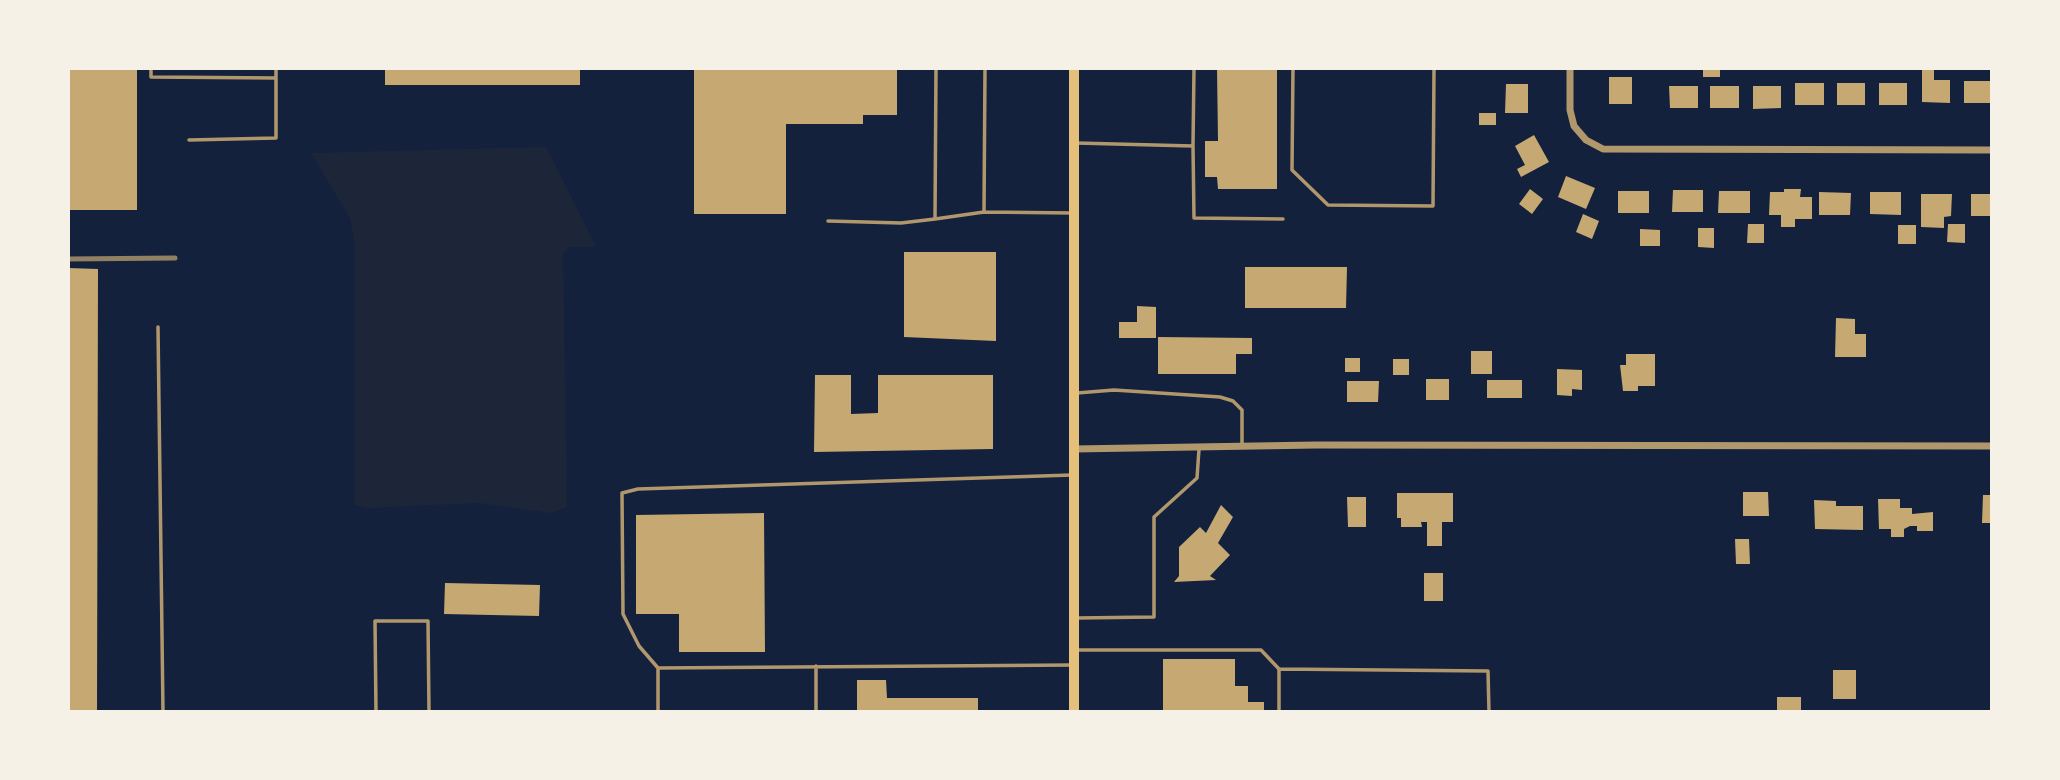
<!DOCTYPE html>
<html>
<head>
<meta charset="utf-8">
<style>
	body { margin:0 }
	#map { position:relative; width:2060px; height:780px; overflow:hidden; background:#14213d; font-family:"DejaVu Sans",sans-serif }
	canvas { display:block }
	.frame { position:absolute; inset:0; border:70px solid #f6f1e7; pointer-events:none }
</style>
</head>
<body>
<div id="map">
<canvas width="2060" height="780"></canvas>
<div class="frame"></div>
</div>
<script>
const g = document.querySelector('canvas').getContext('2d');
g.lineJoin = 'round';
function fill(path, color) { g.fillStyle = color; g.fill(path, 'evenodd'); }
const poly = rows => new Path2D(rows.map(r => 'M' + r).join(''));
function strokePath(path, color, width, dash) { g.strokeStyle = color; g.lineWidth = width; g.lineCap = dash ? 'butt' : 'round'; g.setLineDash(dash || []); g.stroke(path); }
fill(poly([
	[546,147,596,247,569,247,563,254,567,507,551,513,479,503,367,508,355,505,355,247,350,218,311,153]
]), '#1d2539');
fill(poly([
	[68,68,137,68,137,210,68,210],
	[385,68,580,68,580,85,385,85],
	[694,68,897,68,897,115,863,115,863,124,786,124,786,214,694,214],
	[1217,68,1277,68,1277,189,1218,189,1217,177,1205,177,1205,141,1218,141],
	[1703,68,1720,68,1720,77,1703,77],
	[1922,70,1934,70,1934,80,1950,80,1950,103,1922,102],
	[1609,77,1632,77,1632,104,1609,104],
	[1964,81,1992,81,1992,103,1964,103],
	[1795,83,1824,83,1824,105,1795,105],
	[1837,83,1865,83,1865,105,1837,105],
	[1879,83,1907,83,1907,105,1879,105],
	[1506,84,1528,84,1528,113,1505,113],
	[1669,86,1698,86,1698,108,1670,108],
	[1710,86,1739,86,1739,108,1710,108],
	[1753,86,1781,86,1781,108,1753,109],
	[1479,113,1496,113,1496,125,1479,125],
	[1534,135,1549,162,1521,177,1517,169,1525,165,1515,146],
	[1566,176,1595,188,1586,209,1558,197],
	[1530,189,1543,199,1532,214,1519,204],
	[1784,189,1801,189,1800,197,1812,197,1812,219,1795,219,1795,227,1781,227,1781,215,1769,215,1770,192,1784,192],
	[1673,190,1703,190,1703,212,1672,212],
	[1618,191,1649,191,1649,213,1618,213],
	[1719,191,1750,191,1750,213,1718,213],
	[1819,192,1851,193,1850,215,1819,215],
	[1870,192,1901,192,1901,215,1870,214],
	[1921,194,1952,194,1951,216,1944,217,1944,228,1921,227],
	[1971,194,1992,194,1992,216,1971,216],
	[1583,214,1599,221,1592,239,1576,232],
	[1748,224,1764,224,1764,243,1747,243],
	[1948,224,1965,224,1965,243,1947,242],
	[1898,225,1916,225,1916,244,1898,244],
	[1698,228,1714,228,1714,248,1698,247],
	[1640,229,1660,230,1660,246,1640,246],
	[904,252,996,252,996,341,904,337],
	[1245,267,1347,267,1346,308,1245,308],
	[68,268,98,269,97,712,68,712],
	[1137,306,1156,307,1156,338,1119,338,1119,322,1137,322],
	[1836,318,1855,319,1855,334,1866,334,1866,357,1835,357],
	[1158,337,1252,338,1252,354,1236,354,1236,374,1158,374],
	[1471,351,1492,351,1492,374,1471,374],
	[1626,354,1655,354,1655,386,1638,386,1638,391,1623,391,1620,365,1626,365],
	[1345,358,1360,358,1360,372,1345,372],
	[1393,359,1409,359,1409,375,1393,375],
	[1557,369,1582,370,1582,390,1572,389,1572,396,1557,395],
	[815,375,851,375,851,414,878,413,878,375,993,375,993,449,814,452],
	[1426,379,1449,379,1449,400,1426,400],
	[1487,380,1522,380,1522,398,1487,398],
	[1347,381,1379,381,1378,402,1347,402],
	[1743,492,1768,492,1769,516,1743,516],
	[1397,493,1453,493,1453,522,1442,522,1442,546,1427,546,1427,522,1421,522,1422,527,1401,527,1401,518,1397,518],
	[1983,495,1992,495,1992,523,1982,523],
	[1347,497,1366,497,1366,527,1348,527],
	[1878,499,1900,499,1900,508,1912,508,1912,514,1933,512,1933,531,1917,531,1917,526,1910,526,1904,529,1904,537,1891,537,1891,529,1879,529],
	[1814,500,1836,501,1836,506,1863,506,1863,530,1815,529],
	[1221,505,1233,517,1218,543,1230,555,1210,576,1216,580,1174,582,1179,576,1179,547,1200,527,1206,533],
	[764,513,765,652,679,652,679,614,636,614,636,515],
	[1735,539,1749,539,1750,564,1736,564],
	[1424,573,1443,573,1443,601,1424,601],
	[445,583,540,585,539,616,444,614],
	[1163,659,1235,659,1235,686,1248,686,1248,702,1264,702,1264,712,1163,712],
	[1833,670,1856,670,1856,699,1833,699],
	[857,680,886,680,887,698,978,698,978,712,857,711],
	[1777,697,1801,697,1801,712,1777,712]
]), '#c6a872');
strokePath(poly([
	[151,68,151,77,276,78],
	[936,68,935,219,984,212],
	[985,68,984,212,1073,213],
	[1293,68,1292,170,1328,205,1433,206,1434,68],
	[189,140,276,138,276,68],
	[1076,143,1193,146,1194,218,1283,219],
	[1193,146,1194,68],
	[828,221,901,223,935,219],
	[158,327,163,712],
	[1077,393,1114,390,1220,397,1233,401,1242,410,1242,447],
	[1076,618,1154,617,1154,517,1197,478,1199,449],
	[1076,650,1261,650,1279,669,1279,712],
	[816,666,816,712],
	[658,668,1073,665],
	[1279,669,1488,671,1489,712],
	[376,712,375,621,428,621,429,712],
	[658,712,658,668,639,646,623,614,622,493,638,489,1072,475]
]), '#b1986c', 3.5);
strokePath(poly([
	[1570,68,1570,110,1574,126,1586,140,1603,149,1992,150],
	[1074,449,1316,445,1992,446]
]), '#b1986c', 7);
strokePath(poly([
	[1074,68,1074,712]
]), '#e5c07b', 10);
strokePath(poly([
	[68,259,175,258]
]), '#918062', 5);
</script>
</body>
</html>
